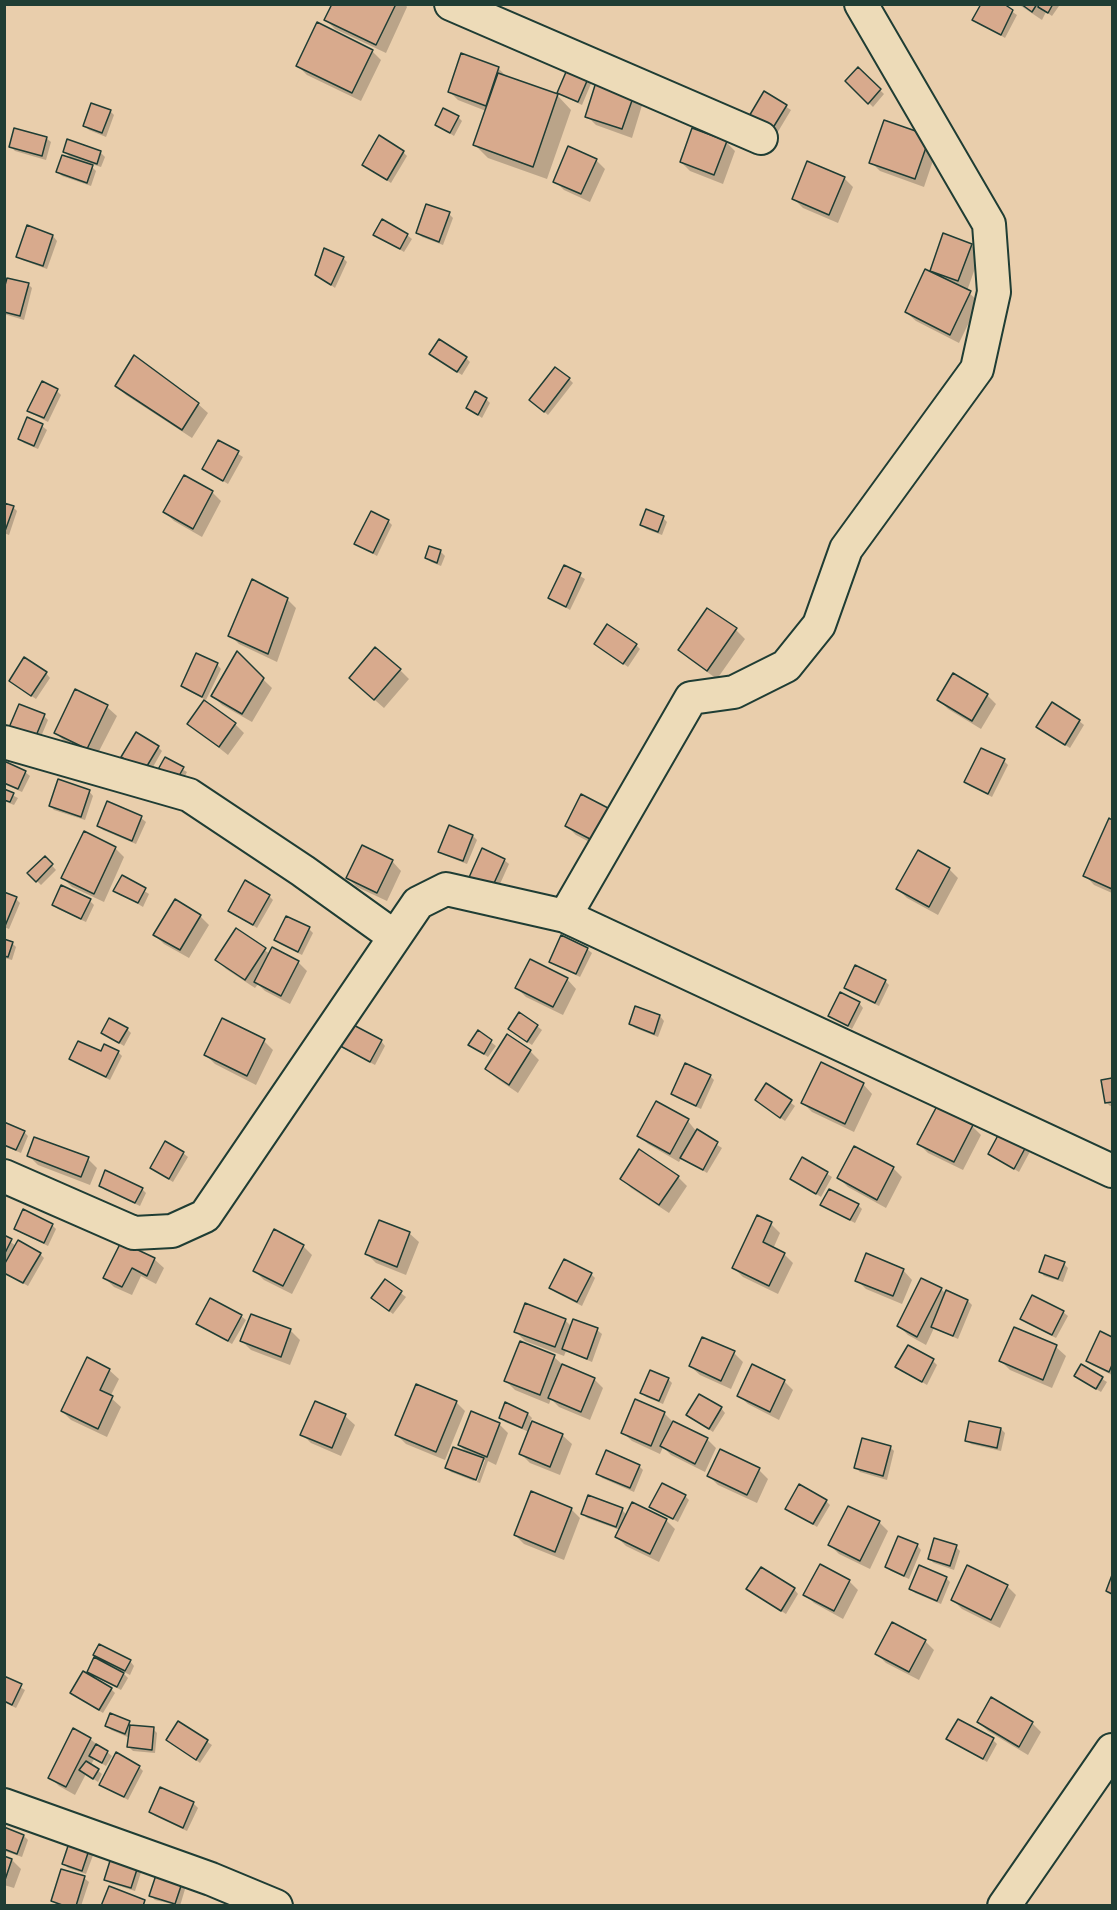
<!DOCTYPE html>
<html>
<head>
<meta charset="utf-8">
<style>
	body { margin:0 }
	#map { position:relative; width:1117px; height:1910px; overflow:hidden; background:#e9ceac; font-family:"Shantell Sans",sans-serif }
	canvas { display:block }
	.frame { position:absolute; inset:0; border:6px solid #1f3d34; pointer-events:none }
</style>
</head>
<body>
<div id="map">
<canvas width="1117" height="1910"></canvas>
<div class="frame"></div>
</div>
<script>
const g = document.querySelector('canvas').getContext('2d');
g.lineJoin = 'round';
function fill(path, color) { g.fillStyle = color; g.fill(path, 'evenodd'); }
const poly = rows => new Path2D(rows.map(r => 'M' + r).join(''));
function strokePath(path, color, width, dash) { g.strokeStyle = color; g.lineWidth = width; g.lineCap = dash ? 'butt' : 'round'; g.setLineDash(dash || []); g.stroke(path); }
fill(poly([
	[333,4,405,4,407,7,386,53,335,29,326,20],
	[1001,4,1017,15,1005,38,974,19],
	[1018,4,1058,4,1059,6,1052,16,1046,12,1042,20],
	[372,51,381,60,361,101,307,75,298,66],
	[498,68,508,78,558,96,571,110,547,179,488,158,474,144,486,111,458,100,449,91],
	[858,69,884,94,873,107,847,81],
	[589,75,593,79,582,105,563,96,559,92],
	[598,81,643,102,632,138,596,125,587,116],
	[765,93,791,110,776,135,755,122],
	[110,111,114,115,106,137,89,130,85,126],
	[458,117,462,121,454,136,437,125],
	[929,137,938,146,924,187,880,171,871,162],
	[46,138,51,142,46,160,15,151,11,147],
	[68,141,101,153,105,157,101,167,88,163,96,171,91,186,62,176,58,172,73,160,65,152],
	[726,142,735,151,723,184,690,171,681,162],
	[403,152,407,156,391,183,364,165],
	[596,160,605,169,590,202,564,190,555,181],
	[844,178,853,187,838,223,803,208,794,199],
	[449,214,453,218,443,245,422,237,417,232],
	[28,227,53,236,57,241,47,269,22,260,18,256],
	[375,234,407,235,412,239,404,252],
	[971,245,980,254,967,291,979,302,959,343,916,321,906,312,938,276,932,270],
	[343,258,347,262,335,288,317,275],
	[28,284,32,288,24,320,4,314,4,295],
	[135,357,198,404,208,413,192,438,126,395,117,386],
	[435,358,466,358,470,362,462,375],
	[569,379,573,383,548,415,535,404],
	[57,391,61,395,48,422,33,414,29,410],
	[486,399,490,403,482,418,468,408],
	[28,419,42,426,47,430,38,449,24,443,19,438],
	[219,442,243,457,228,484,204,469],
	[212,492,221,501,202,537,174,521,165,512],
	[4,504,13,507,17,511,9,535,4,533],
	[663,518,667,522,662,535,646,529,642,525],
	[388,521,392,525,377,556,356,544],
	[430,548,441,552,445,556,441,566,431,562,427,558],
	[565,567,585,579,570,610,550,598],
	[287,599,296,608,277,662,239,644,230,635],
	[736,630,745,639,717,679,689,659,680,650],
	[596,644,636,645,640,649,628,667],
	[237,654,272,688,252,722,222,705,213,696],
	[217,664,221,669,205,702,235,724,244,733,228,755,189,724,206,700,187,690,182,686],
	[400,670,409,679,384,708,360,687],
	[46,673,50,678,36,699,15,685],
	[76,691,107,707,117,716,96,757,65,742,56,733],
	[987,695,996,704,981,729,948,709,939,700],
	[20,706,44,716,48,720,35,751],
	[1079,721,1084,725,1070,748,1043,731],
	[158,747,162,751,149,774,123,757],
	[165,759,187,772,180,786],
	[1004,761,1008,765,992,797,970,786,966,782],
	[4,763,25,772,30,776,22,792,4,784],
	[4,791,18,798,14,805,4,801],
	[89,791,93,796,85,820,54,810,50,806],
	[582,796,607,809,617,819,601,848,576,835,567,826],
	[141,818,146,822,136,844,103,830,99,826],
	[1109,820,1112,821,1112,893,1094,885,1085,875],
	[473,836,477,840,467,864,444,855,440,851],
	[115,848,124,857,104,902,72,887,63,878],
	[45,858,56,870,41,885,29,873],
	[504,860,509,864,495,895,473,886],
	[392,861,401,871,387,901,357,887,348,878],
	[949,869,958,878,938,915,907,898,898,889],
	[122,877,149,894,143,907,115,890],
	[4,894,16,899,20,903,9,929,4,927],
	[269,896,273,900,257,928,229,910],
	[90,901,94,905,86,922,58,909,54,905],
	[200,916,209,925,189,958,164,944,155,935],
	[287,918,309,929,313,933,302,955,280,944,276,940],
	[236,930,270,954,298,962,307,971,290,1004,265,991,258,984,255,988,226,969,217,960],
	[4,941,12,943,16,947,12,960,4,958],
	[587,949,592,953,580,977,555,965,551,961],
	[567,979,576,989,563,1015,526,997,517,988],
	[885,981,889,985,879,1006,850,992,846,987],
	[859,1003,863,1008,852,1029,830,1016],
	[636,1008,660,1016,664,1021,658,1037,635,1028,630,1023],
	[345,1022,381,1041,385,1046,375,1065,339,1046],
	[537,1026,542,1030,532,1045,514,1033],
	[127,1029,131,1033,124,1046,103,1033],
	[478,1032,496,1046,488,1057,474,1048],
	[508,1036,530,1051,539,1060,518,1093,496,1078,486,1069],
	[264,1041,273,1050,256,1085,215,1064,206,1055],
	[118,1052,122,1056,110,1080,75,1063,71,1059],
	[710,1076,714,1080,701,1109,677,1098,672,1093],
	[1112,1080,1112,1106,1110,1106,1106,1102,1103,1081],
	[863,1084,872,1094,854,1132,812,1112,803,1103],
	[767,1085,795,1106,785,1121,761,1104],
	[688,1121,696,1131,722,1148,707,1173,682,1157,679,1162,648,1144,639,1135],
	[4,1123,24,1132,28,1136,21,1153,4,1146],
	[972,1126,981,1135,963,1170,928,1153,919,1144],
	[1033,1146,1019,1172,990,1154],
	[183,1153,188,1157,173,1182,151,1168],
	[29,1156,88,1159,97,1168,90,1185,38,1165],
	[803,1159,832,1177,821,1197,792,1179],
	[893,1168,902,1177,886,1208,848,1187,839,1178],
	[678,1177,687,1186,669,1213,631,1188,622,1179],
	[100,1185,142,1189,146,1193,140,1206,105,1190],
	[822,1204,858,1205,862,1209,855,1223,826,1208],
	[771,1224,780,1233,773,1249,784,1254,793,1263,778,1294,743,1277,734,1268],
	[52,1225,56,1229,48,1246,20,1232,16,1228],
	[409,1233,419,1242,406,1275,376,1263,367,1254],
	[4,1237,16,1246,40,1254,44,1258,28,1286,4,1272],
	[303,1246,312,1255,292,1294,264,1280,255,1271],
	[154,1259,164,1268,156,1284,141,1276,132,1295,114,1287,105,1278],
	[1064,1264,1068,1268,1063,1282,1044,1276,1040,1271],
	[903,1270,912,1280,902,1304,866,1289,857,1280],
	[591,1274,595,1278,582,1306,555,1292,551,1288],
	[385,1281,406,1297,393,1314,377,1302],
	[941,1289,946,1294,968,1301,972,1305,958,1339,934,1328,926,1345,908,1335,899,1326],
	[1063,1312,1068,1316,1056,1338,1026,1323,1022,1319],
	[241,1316,246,1320,232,1344,198,1324],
	[251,1316,291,1331,300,1340,290,1365,251,1350,242,1341],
	[565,1320,572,1327,574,1321,597,1330,602,1334,592,1362,566,1351,564,1356,525,1341,516,1332],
	[1015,1329,1056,1347,1066,1356,1052,1388,1010,1370,1001,1361],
	[1101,1333,1112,1339,1112,1375,1092,1365,1088,1360],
	[521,1343,554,1357,564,1366,594,1379,603,1388,590,1420,559,1407,551,1399,549,1404,515,1390,506,1381],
	[734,1353,743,1362,731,1389,700,1375,690,1366],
	[933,1361,937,1365,927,1385,897,1367],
	[1081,1366,1107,1382,1101,1392,1075,1376],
	[109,1370,119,1379,110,1397,121,1407,107,1437,71,1420,62,1411],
	[668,1379,672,1383,663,1404,646,1397,642,1393],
	[784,1381,793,1390,779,1420,748,1404,738,1395],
	[456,1402,465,1411,445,1460,406,1444,397,1435],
	[316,1403,345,1416,355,1425,341,1456,311,1443,302,1434],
	[721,1408,725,1413,713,1432,688,1415],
	[664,1413,673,1422,707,1439,716,1448,705,1472,671,1455,663,1447,660,1454,632,1441,622,1432],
	[528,1414,532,1418,530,1422,562,1435,572,1444,560,1475,530,1463,521,1454,529,1432,505,1422,501,1417],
	[499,1424,508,1433,496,1465,488,1461,480,1483,477,1482,485,1460,481,1460,474,1481,451,1472,446,1468,469,1455,459,1445],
	[1001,1429,1005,1433,1001,1451,971,1444,966,1440],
	[890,1447,894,1451,887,1480,860,1472,856,1468],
	[639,1466,643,1470,634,1492,602,1478,598,1473],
	[759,1470,768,1479,757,1503,718,1485,709,1476],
	[685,1496,689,1500,678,1522,651,1507],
	[826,1501,830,1505,817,1527,787,1508],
	[571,1509,580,1518,564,1560,524,1544,515,1535],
	[622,1510,627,1515,666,1520,675,1529,659,1562,626,1546,617,1537,620,1530,587,1518,583,1514],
	[879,1522,888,1531,870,1569,839,1554,830,1545],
	[917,1545,921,1550,909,1579,891,1571,887,1567],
	[956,1547,960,1551,954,1570,934,1563,929,1559],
	[946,1578,950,1582,941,1604,915,1593,911,1588],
	[849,1581,858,1590,843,1619,814,1603,805,1594],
	[1007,1586,1016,1595,1000,1628,962,1609,953,1600],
	[794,1589,798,1594,786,1614,753,1593],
	[925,1641,934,1650,919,1680,886,1663,877,1654],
	[95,1655,130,1661,134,1666,130,1675,120,1670,128,1678,121,1690,93,1676,89,1671,102,1662],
	[4,1678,25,1690,16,1708,4,1702],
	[111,1689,115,1693,103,1713,76,1697],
	[111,1715,129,1723,134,1727,153,1729,157,1733,155,1753,133,1751,129,1747,130,1738,111,1730,107,1725],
	[978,1722,1032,1723,1041,1732,1028,1755,988,1731],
	[179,1723,212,1745,200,1763,167,1740],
	[90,1739,112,1756,106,1766,94,1759,91,1765,102,1774,98,1782,86,1774,75,1795,59,1786,50,1777],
	[948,1739,993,1740,997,1744,987,1762],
	[139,1767,143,1771,128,1800,101,1784],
	[161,1789,194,1804,198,1808,187,1831,155,1816,150,1812],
	[4,1829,24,1836,28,1840,22,1857,4,1851],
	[91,1845,95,1850,86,1874,68,1868,64,1864],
	[4,1857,12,1860,21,1869,14,1888,4,1885],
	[144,1863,135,1891,110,1883,106,1879],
	[84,1878,89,1882,81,1906,58,1906,53,1901],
	[188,1879,180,1906,155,1900,150,1895]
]), '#0003');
const building = poly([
	[332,4,396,4,376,45,324,20,332,4],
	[981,4,1004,4,1013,10,1001,35,972,20,981,4],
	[1021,4,1037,4,1032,12,1021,4],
	[1039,4,1053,4,1048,13,1038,7,1039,4],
	[317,22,373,50,352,93,296,66,317,22],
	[461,53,499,67,486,106,448,92,461,53],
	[569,65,590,74,578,102,557,93,569,65],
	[858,67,881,89,868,104,845,81,858,67],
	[498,73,558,94,533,167,473,145,498,73],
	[597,79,635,92,622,129,585,117,597,79],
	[764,91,787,105,771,131,748,118,764,91],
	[91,103,111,110,102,133,83,126,91,103],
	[443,108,459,116,450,133,435,125,443,108],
	[884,120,930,136,915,179,869,163,884,120],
	[14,128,47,137,42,156,9,147,14,128],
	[692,128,727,141,714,175,680,162,692,128],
	[379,135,404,151,387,180,362,165,379,135],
	[67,139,101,151,97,164,63,152,67,139],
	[568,146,597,159,581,194,553,182,568,146],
	[62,155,93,165,87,183,56,172,62,155],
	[807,161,845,177,829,215,792,199,807,161],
	[426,204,450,212,439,242,416,233,426,204],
	[382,219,408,234,400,249,373,235,382,219],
	[27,225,53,235,43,266,16,257,27,225],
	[943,233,972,244,958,281,930,271,943,233],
	[324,248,344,257,331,285,315,275,324,248],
	[925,269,971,291,950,335,905,312,925,269],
	[7,278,29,283,20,316,4,312,4,289,7,278],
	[439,339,467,357,457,372,429,354,439,339],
	[134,355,199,403,182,430,115,386,134,355],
	[555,367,570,378,544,412,529,400,555,367],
	[42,381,58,389,44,418,27,411,42,381],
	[475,391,487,398,478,415,466,408,475,391],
	[27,417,43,424,34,446,18,439,27,417],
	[218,440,239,451,223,481,202,469,218,440],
	[184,475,213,491,193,529,163,512,184,475],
	[4,503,14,506,5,531,4,531,4,503],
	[646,509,664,516,658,532,640,525,646,509],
	[371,511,389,520,373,553,354,544,371,511],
	[429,546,441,550,437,563,425,558,429,546],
	[564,565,581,573,566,607,548,598,564,565],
	[252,579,288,598,268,654,228,636,252,579],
	[707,608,737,628,707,671,678,650,707,608],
	[607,624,637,644,623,664,594,644,607,624],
	[375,647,401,669,374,700,349,678,375,647],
	[237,651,264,678,242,714,211,696,237,651],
	[196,653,218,663,202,697,181,686,196,653],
	[24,657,47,672,31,696,9,681,24,657],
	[953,673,988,694,972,721,937,700,953,673],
	[75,689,108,705,87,749,54,733,75,689],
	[204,700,236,723,219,747,187,724,204,700],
	[1052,702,1080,720,1065,745,1036,727,1052,702],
	[19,704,45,714,31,748,5,737,19,704],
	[136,732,159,746,144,771,121,757,136,732],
	[981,748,1005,759,988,794,964,782,981,748],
	[165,757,184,767,175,783,156,773,165,757],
	[4,761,26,771,18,789,4,783,4,761],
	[58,779,90,790,81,817,49,806,58,779],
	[4,789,14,793,10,802,4,800,4,789],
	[581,794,608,808,592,840,565,826,581,794],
	[107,801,142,816,132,841,97,826,107,801],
	[1109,818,1112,820,1112,889,1083,876,1109,818],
	[449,825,473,835,463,861,438,852,449,825],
	[84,831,116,847,94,894,61,878,84,831],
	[362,845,393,860,377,893,346,878,362,845],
	[482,848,505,859,490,892,467,882,482,848],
	[918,850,950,868,929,907,896,889,918,850],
	[45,856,53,864,36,882,27,873,45,856],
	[122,875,146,888,138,903,113,891,122,875],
	[245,880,270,895,253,925,228,911,245,880],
	[61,885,91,899,81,919,52,905,61,885],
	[4,892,17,897,5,926,4,925,4,892],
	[175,899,201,915,180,950,153,935,175,899],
	[286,916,310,927,298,952,274,940,286,916],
	[236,928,266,948,245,980,215,960,236,928],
	[561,935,588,948,576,974,549,962,561,935],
	[4,939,13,942,8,957,4,956,4,939],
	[272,947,299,961,281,996,254,982,272,947],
	[530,959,568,978,553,1007,515,988,530,959],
	[855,965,886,980,875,1003,844,988,855,965],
	[840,992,860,1002,848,1026,828,1016,840,992],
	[635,1006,660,1015,654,1034,629,1024,635,1006],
	[519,1012,538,1025,527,1042,508,1029,519,1012],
	[109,1018,128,1028,119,1043,101,1033,109,1018],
	[222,1018,265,1039,247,1076,204,1055,222,1018],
	[344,1020,382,1040,370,1062,333,1042,344,1020],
	[478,1030,492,1040,484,1054,468,1045,478,1030],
	[507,1034,531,1050,509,1085,485,1069,507,1034],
	[78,1041,101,1051,104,1044,119,1051,106,1077,69,1059,78,1041],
	[821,1062,864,1083,845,1124,801,1103,821,1062],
	[685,1063,711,1075,696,1106,671,1094,685,1063],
	[1112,1078,1112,1102,1105,1103,1101,1080,1112,1078],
	[766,1083,792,1100,780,1118,755,1100,766,1083],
	[656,1101,689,1119,670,1154,637,1136,656,1101],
	[937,1106,973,1125,954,1162,917,1144,937,1106],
	[4,1122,25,1131,16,1150,4,1145,4,1122],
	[1003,1126,1029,1141,1014,1169,988,1154,1003,1126],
	[697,1129,718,1142,703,1170,680,1158,697,1129],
	[34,1137,89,1157,81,1177,27,1156,34,1137],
	[165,1141,184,1152,169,1179,150,1168,165,1141],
	[854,1146,894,1167,877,1200,837,1178,854,1146],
	[639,1149,679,1176,659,1205,620,1179,639,1149],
	[802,1157,828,1172,816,1194,790,1179,802,1157],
	[105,1170,143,1188,135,1203,99,1186,105,1170],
	[829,1189,859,1204,850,1220,820,1205,829,1189],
	[23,1209,53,1224,44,1243,14,1229,23,1209],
	[757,1215,772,1222,763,1242,785,1253,769,1286,732,1268,757,1215],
	[379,1220,410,1232,397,1267,365,1254,379,1220],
	[274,1229,304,1245,283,1286,253,1271,274,1229],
	[4,1235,12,1239,4,1255,4,1235],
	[18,1240,41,1253,23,1283,4,1273,4,1265,18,1240],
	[121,1242,155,1258,147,1276,132,1268,122,1287,103,1278,121,1242],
	[866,1253,904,1269,893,1296,855,1281,866,1253],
	[1045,1255,1065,1262,1058,1279,1039,1272,1045,1255],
	[564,1259,592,1273,577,1302,549,1288,564,1259],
	[921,1278,942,1288,917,1337,897,1326,921,1278],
	[385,1279,402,1291,389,1311,371,1298,385,1279],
	[946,1290,968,1300,953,1336,931,1327,946,1290],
	[1032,1295,1064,1311,1052,1335,1020,1319,1032,1295],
	[210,1298,242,1315,228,1341,196,1324,210,1298],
	[525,1303,566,1319,555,1347,514,1332,525,1303],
	[251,1314,291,1329,281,1357,240,1341,251,1314],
	[573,1319,598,1328,587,1359,562,1349,573,1319],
	[1014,1327,1057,1345,1043,1380,999,1361,1014,1327],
	[1100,1331,1112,1337,1112,1365,1109,1372,1086,1361,1100,1331],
	[702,1337,735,1351,721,1381,689,1366,702,1337],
	[520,1341,555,1355,540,1395,504,1381,520,1341],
	[908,1345,934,1359,922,1382,895,1367,908,1345],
	[87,1357,110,1369,100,1390,113,1396,98,1429,61,1411,87,1357],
	[562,1364,595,1378,581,1412,548,1398,562,1364],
	[752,1364,785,1380,770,1412,737,1396,752,1364],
	[1081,1364,1103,1377,1096,1389,1074,1376,1081,1364],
	[650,1370,669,1378,659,1401,640,1393,650,1370],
	[416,1384,457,1401,436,1452,395,1435,416,1384],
	[699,1394,722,1407,709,1429,686,1415,699,1394],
	[635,1399,665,1412,651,1446,621,1433,635,1399],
	[315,1401,346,1414,332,1448,300,1435,315,1401],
	[505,1402,528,1413,522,1428,499,1418,505,1402],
	[471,1411,500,1423,487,1457,458,1445,471,1411],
	[532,1421,563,1434,550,1467,519,1454,532,1421],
	[673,1421,708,1438,695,1464,660,1446,673,1421],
	[969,1421,1001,1428,997,1448,965,1441,969,1421],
	[862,1438,891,1446,883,1476,854,1468,862,1438],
	[453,1447,484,1458,476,1480,445,1468,453,1447],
	[720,1449,760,1468,747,1495,707,1476,720,1449],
	[606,1450,640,1465,630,1488,596,1474,606,1450],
	[662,1483,686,1495,673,1519,649,1507,662,1483],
	[799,1484,827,1500,813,1524,785,1509,799,1484],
	[531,1491,572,1508,555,1552,514,1535,531,1491],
	[588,1495,623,1508,616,1527,581,1514,588,1495],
	[632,1502,667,1519,650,1554,615,1537,632,1502],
	[848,1506,880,1521,860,1561,828,1545,848,1506],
	[898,1536,918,1544,904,1576,885,1567,898,1536],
	[934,1538,957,1545,950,1566,928,1559,934,1538],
	[820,1564,850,1580,834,1611,803,1595,820,1564],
	[919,1565,947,1577,937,1601,909,1589,919,1565],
	[967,1565,1008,1585,991,1620,951,1600,967,1565],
	[761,1567,795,1588,781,1611,746,1589,761,1567],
	[1112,1575,1112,1594,1106,1591,1112,1575],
	[892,1622,926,1640,909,1672,875,1654,892,1622],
	[99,1644,131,1660,125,1671,93,1655,99,1644],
	[94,1657,124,1673,117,1687,87,1672,94,1657],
	[83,1671,112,1688,99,1710,70,1693,83,1671],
	[4,1676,22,1684,12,1705,4,1701,4,1676],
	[991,1697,1033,1722,1019,1747,977,1722,991,1697],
	[110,1713,130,1721,125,1734,105,1726,110,1713],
	[958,1719,994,1738,983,1759,946,1739,958,1719],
	[178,1721,208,1740,196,1760,166,1740,178,1721],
	[130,1725,154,1727,152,1750,127,1747,130,1725],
	[73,1728,91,1738,66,1787,48,1778,73,1728],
	[96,1744,108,1751,102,1763,89,1756,96,1744],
	[116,1752,140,1766,124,1797,99,1785,116,1752],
	[86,1761,99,1769,93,1779,79,1770,86,1761],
	[160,1787,194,1802,183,1828,149,1812,160,1787],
	[4,1827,24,1835,17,1854,4,1849,4,1827],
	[71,1837,91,1844,82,1871,62,1864,71,1837],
	[114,1848,141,1857,131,1888,104,1880,114,1848],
	[4,1856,12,1859,5,1880,4,1880,4,1856],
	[159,1866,185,1874,175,1904,149,1896,159,1866],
	[61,1869,85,1876,76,1906,65,1906,51,1901,61,1869],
	[109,1886,145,1900,143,1906,101,1906,109,1886]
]);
fill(building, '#d8aa8d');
strokePath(building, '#1f3d34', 1.5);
const minor = poly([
	[451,4,761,138],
	[4,742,189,795,303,871,395,937],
	[565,916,691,698,734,692,786,666,819,625,846,549,977,369,994,292,989,224,861,4],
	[4,1176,134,1233,172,1231,205,1216,418,903,446,889,565,916,1112,1171],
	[4,1805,211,1879,276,1906],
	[1004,1906,1112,1750]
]);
strokePath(minor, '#1f3d34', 36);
strokePath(minor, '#eddbb8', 32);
</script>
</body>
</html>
